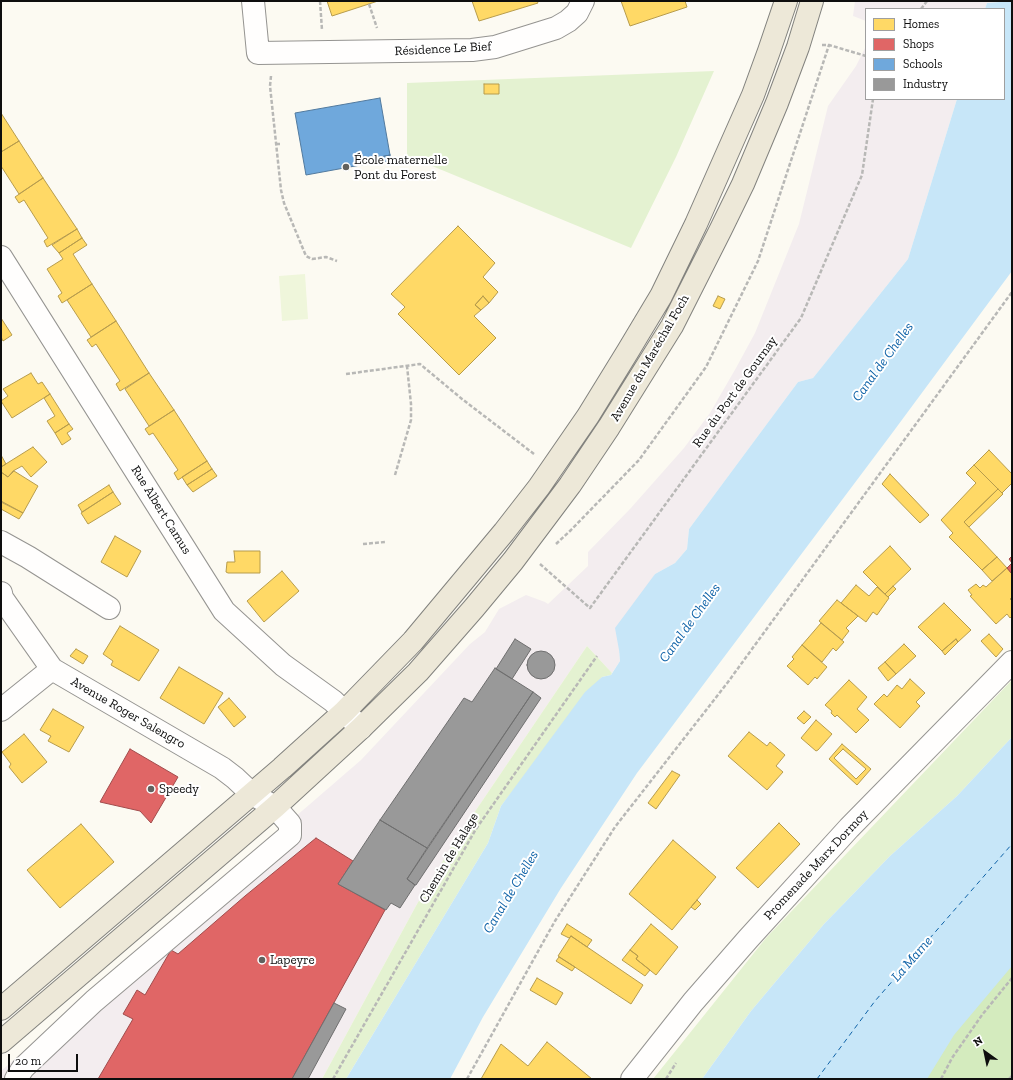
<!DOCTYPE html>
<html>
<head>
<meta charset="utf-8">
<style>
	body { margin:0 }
	#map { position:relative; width:1013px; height:1080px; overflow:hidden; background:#fcfaf2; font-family:"Zilla Slab",serif }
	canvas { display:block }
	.frame { position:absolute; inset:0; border:2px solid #0e0e0e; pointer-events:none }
	.legend { position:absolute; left:865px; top:8px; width:140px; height:92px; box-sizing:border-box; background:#fff; border:1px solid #9f9f9f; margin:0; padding:5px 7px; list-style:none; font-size:12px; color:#0e0e0e }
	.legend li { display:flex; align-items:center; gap:8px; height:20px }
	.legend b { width:20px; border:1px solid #9f9f9f }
	.north { position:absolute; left:965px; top:1032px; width:40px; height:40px; -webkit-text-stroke:3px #fff; paint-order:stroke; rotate:327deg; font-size:11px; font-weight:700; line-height:16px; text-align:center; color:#0e0e0e }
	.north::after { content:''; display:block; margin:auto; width:14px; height:18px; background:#0e0e0e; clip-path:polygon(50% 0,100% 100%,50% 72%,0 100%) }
	.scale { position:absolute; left:8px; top:1054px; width:70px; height:18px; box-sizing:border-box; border:2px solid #0e0e0e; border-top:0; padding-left:5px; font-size:12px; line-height:14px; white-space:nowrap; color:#0e0e0e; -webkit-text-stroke:3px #fff; paint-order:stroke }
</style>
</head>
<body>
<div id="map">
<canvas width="1013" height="1080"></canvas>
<div class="frame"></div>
<ul class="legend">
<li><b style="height:11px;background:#ffd966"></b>Homes</li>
<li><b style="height:11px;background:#e06666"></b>Shops</li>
<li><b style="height:11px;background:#6fa8dc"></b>Schools</li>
<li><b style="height:11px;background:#999"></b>Industry</li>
</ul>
<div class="north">N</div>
<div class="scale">20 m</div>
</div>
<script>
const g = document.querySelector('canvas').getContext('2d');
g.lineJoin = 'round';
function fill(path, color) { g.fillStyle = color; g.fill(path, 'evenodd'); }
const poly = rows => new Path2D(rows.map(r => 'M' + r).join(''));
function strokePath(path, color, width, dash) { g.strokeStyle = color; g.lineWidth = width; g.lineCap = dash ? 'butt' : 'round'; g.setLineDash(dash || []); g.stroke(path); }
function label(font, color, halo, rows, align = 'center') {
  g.font = font + ' "Zilla Slab",serif'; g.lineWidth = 4; g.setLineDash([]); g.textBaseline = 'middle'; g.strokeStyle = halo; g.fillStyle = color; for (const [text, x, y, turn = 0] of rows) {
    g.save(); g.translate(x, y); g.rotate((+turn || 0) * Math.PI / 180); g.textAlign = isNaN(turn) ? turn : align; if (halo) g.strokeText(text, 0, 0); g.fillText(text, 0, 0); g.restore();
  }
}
fill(poly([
	[855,1,1012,1,987,3,985,9,866,9,866,21,853,16],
	[866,46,866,99,957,99,908,259,813,378,798,382,689,529,687,549,675,563,655,574,619,650,620,661,612,673,587,646,453,844,417,904,322,1079,1,1079,1,1071,361,760,470,644,485,632,499,609,526,595,545,602,548,604,588,566,588,552,630,509,684,448,710,413,736,368,755,333,799,224,828,106,856,66]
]), '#f3edef');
fill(poly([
	[714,71,676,157,631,248,420,161,407,162,407,83],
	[587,646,612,673,611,675,602,677,501,806,488,843,346,1079,322,1079,417,904,453,844],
	[1012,680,1012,737,957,796,890,856,824,924,751,1011,702,1079,653,1079,766,938]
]), '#e4f2d1');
fill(poly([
	[1012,945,1012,1079,903,1079]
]), '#d4ebbe');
fill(poly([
	[305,274,308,319,282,321,279,276]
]), '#eff6db');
fill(poly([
	[1012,1,1012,271,890,436,637,773,561,888,483,1017,450,1079,346,1079,488,843,501,806,585,692,602,677,611,675,620,661,619,650,615,628,655,574,675,563,687,549,689,529,798,382,813,378,908,259,957,99,1004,99,1004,9,985,9,987,3],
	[1012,737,1012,966,954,1035,927,1079,702,1079,751,1011,824,924,890,856,957,796]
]), '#c7e6f8');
const homes = poly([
	[327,1,378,1,332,16,327,1],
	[472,1,537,1,538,3,479,21,472,1],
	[621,1,685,1,687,7,630,26,621,1],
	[484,84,499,84,499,94,484,94,484,84],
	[1,113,19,141,1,152,1,113],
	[19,141,43,178,19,194,1,166,1,152,19,141],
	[43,178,77,229,47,247,44,241,48,238,24,200,19,203,15,197,43,178],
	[458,226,495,263,483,277,498,292,489,303,483,296,475,305,481,310,474,316,496,338,459,375,398,314,405,307,391,294,458,226],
	[77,229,82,238,59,253,52,245,77,229],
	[82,238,87,245,73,254,92,284,62,303,58,296,62,293,47,269,63,259,59,253,82,238],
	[92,284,116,321,91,337,67,300,92,284],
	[483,296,489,303,481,310,475,305,483,296],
	[718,296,725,299,720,309,713,306,718,296],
	[1,318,12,335,3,341,1,337,1,318],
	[116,321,149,373,120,391,116,384,120,381,96,344,92,347,87,340,116,321],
	[31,373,38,384,42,382,50,394,12,418,1,401,8,396,3,389,31,373],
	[149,373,174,410,149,426,125,389,149,373],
	[50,394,69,424,55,433,47,421,55,416,44,398,50,394],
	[174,410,207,461,178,480,174,473,178,470,153,433,149,435,145,429,174,410],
	[69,424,73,429,67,433,71,439,62,445,55,433,69,424],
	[33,447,47,462,31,477,22,466,13,471,8,477,1,472,1,467,33,447],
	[989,450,1012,474,1012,483,1002,493,974,465,989,450],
	[1,455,6,464,1,467,1,455],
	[207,461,212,469,187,485,182,477,207,461],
	[974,465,998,489,964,522,997,557,982,570,949,537,953,533,941,520,976,483,966,473,974,465],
	[212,469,217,476,193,492,187,485,212,469],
	[14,471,38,486,23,513,1,502,1,472,8,477,14,471],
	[890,474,929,515,920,523,882,484,890,474],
	[109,485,113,492,82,512,78,505,109,485],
	[998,489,1003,494,969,527,964,522,998,489],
	[113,492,121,504,88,524,81,513,113,492],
	[1,501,23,513,19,519,1,509,1,501],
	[115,536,141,551,127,577,101,562,115,536],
	[890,546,911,569,885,594,863,572,890,546],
	[234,551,260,551,260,573,228,573,226,572,227,562,235,562,234,551],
	[997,557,1007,568,992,581,982,570,997,557],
	[1007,568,1012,574,1012,597,1010,599,1012,601,1012,616,1010,618,1007,614,996,624,970,596,972,595,968,590,976,584,980,588,983,585,986,587,1007,568],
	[282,571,299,591,264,622,247,601,282,571],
	[856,585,869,596,877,587,889,598,877,615,873,612,866,622,841,603,856,585],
	[893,586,896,589,888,597,885,594,893,586],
	[837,600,858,616,846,628,849,631,842,640,819,621,837,600],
	[944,603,971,630,958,642,956,639,942,651,918,627,944,603],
	[821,623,844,642,836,651,833,648,822,662,802,645,821,623],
	[120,626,159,650,139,681,111,665,113,661,103,654,120,626],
	[989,634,1003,649,996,657,981,641,989,634],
	[956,639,958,642,945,655,942,651,956,639],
	[904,644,916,656,896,674,885,662,904,644],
	[802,645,827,667,817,679,815,677,808,685,787,666,794,659,792,657,802,645],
	[76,649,88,656,83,664,70,656,76,649],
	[885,662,896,674,888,681,878,668,885,662],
	[179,667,223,693,204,724,160,698,179,667],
	[910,679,925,693,916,702,920,706,900,728,874,704,884,694,887,697,897,685,902,689,910,679],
	[849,680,867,697,857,709,869,720,856,733,837,715,835,717,831,713,832,711,825,705,849,680],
	[229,698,246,717,234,727,218,707,229,698],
	[53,709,84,727,69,752,48,741,51,736,40,730,53,709],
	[804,711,811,717,804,724,797,718,804,711],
	[816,720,832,734,818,750,816,751,801,738,816,720],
	[749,732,767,746,770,742,785,755,776,766,783,772,767,790,728,756,749,732],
	[24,734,47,762,22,783,9,767,11,764,2,752,24,734],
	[842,744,871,769,857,785,829,759,842,744],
	[843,749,866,769,856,779,834,758,843,749],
	[672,771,680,775,656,809,648,803,672,771],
	[779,823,800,844,758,888,736,868,779,823],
	[81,824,114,862,60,908,27,870,81,824],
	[673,840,716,877,672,930,629,894,673,840],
	[697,900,701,904,695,910,691,907,697,900],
	[567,924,592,940,587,947,571,936,569,938,561,934,567,924],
	[651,924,678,947,656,975,636,959,638,956,630,950,651,924],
	[571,936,643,985,631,1004,558,956,571,936],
	[630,950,638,956,636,959,650,970,645,976,622,960,630,950],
	[559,957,575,967,572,971,556,961,559,957],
	[537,978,563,993,556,1005,530,990,537,978],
	[547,1042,592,1079,481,1079,501,1044,528,1066,547,1042]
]);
fill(homes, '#ffd966');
strokePath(homes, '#b79c4c', 1);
const shops = poly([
	[1012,556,1012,574,1007,568,1012,563,1009,559,1012,556],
	[130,749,178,777,151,823,140,811,100,802,130,749],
	[316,838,353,861,338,884,385,910,292,1079,98,1079,133,1019,123,1014,137,990,145,995,171,950,178,954,245,896,316,838]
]);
fill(shops, '#e06666');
strokePath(shops, '#a14c4c', 1);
const schools = poly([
	[380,98,390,155,366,160,366,164,306,175,295,113,380,98],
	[390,155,391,161,366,164,366,160,390,155]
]);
fill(schools, '#6fa8dc');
strokePath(schools, '#527a9e', 1);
const industry = poly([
	[515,639,531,649,512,679,496,669,515,639],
	'527 665a14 14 0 1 1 28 0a14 14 0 1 1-28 0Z',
	[495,668,533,692,427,848,380,820,464,698,472,702,495,668],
	[533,692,541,698,416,885,415,885,407,879,533,692],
	[380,820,427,848,407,879,415,885,400,908,391,903,386,910,338,884,380,820],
	[334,1003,346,1009,308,1079,292,1079,334,1003]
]);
fill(industry, '#999');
strokePath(industry, '#6f6f6f', 1);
strokePath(poly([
	[817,1079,875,1001,1012,844]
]), '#0f63a8', 1, [5, 4]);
const minor = poly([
	[253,1,258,53,472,50,495,47,556,28,568,21,577,13,583,1],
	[1,257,224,611,283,665,333,701,361,728],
	[1,542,28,557,109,608],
	[1,593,2,598,52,669,222,768,235,778,252,794,275,807,290,824,290,835,94,1001,23,1068,16,1079],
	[1,710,52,669],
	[632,1079,693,1002,748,939,849,828,1012,662]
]);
const major = poly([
	[1,1009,282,768,344,712,413,641,504,532,539,487,588,416,628,351,661,296,696,224,753,95,769,51,786,1],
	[1,1042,275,807,361,728,418,672,474,608,513,561,570,485,609,427,672,326,721,229,743,184,777,103,798,47,812,1]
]);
strokePath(minor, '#959491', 24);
strokePath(major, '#82827e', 24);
strokePath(poly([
	[320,1,322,30],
	[369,4,377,28],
	[921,9,927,1],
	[822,45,829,45,866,56],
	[271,76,270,86,281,190,284,203,306,256,312,259,326,257,337,261],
	[276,144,282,144],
	[346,374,420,364,462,399,534,454],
	[395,475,411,420,411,404,407,366],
	[363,544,385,542],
	[556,544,571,530,639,460,706,367,758,261,829,45],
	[540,564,590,608,801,318,862,175,873,99],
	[333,1079,476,829,597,656],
	[467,1079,555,921,615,827,728,682,1012,292],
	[666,1079,676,1063],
	[941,1079,952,1058,982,1015,1012,978],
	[1009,1079,1012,1076]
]), '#b8b8b6', 2.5, [4, 2]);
strokePath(minor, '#fffefd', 22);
strokePath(major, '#ede8d8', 22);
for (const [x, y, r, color] of [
	[346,167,4,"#61615e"],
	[151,789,4,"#61615e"],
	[262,960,4,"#61615e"]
]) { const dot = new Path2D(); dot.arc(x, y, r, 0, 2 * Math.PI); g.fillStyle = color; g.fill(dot); strokePath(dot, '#fff', 1.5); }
label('13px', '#0e0e0e', '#fff', [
	["Résidence Le Bief",443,49,-3],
	["Avenue du Maréchal Foch",650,358,-60],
	["Rue du Port de Gournay",735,392,-54],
	["Rue Albert Camus",161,510,58],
	["Avenue Roger Salengro",128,713,30],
	["Chemin de Halage",449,858,-59],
	["Promenade Marx Dormoy",816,865,-47]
]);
label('13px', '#0e0e0e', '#fff', [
	["École maternelle",354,160],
	["Pont du Forest",354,175],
	["Speedy",159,789],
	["Lapeyre",270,960]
], 'left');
label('italic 14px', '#0f63a8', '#fff', [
	["Canal de Chelles",883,362,-54],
	["Canal de Chelles",690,623,-54],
	["Canal de Chelles",511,892,-59],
	["La Marne",912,959,-49]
]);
</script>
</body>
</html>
